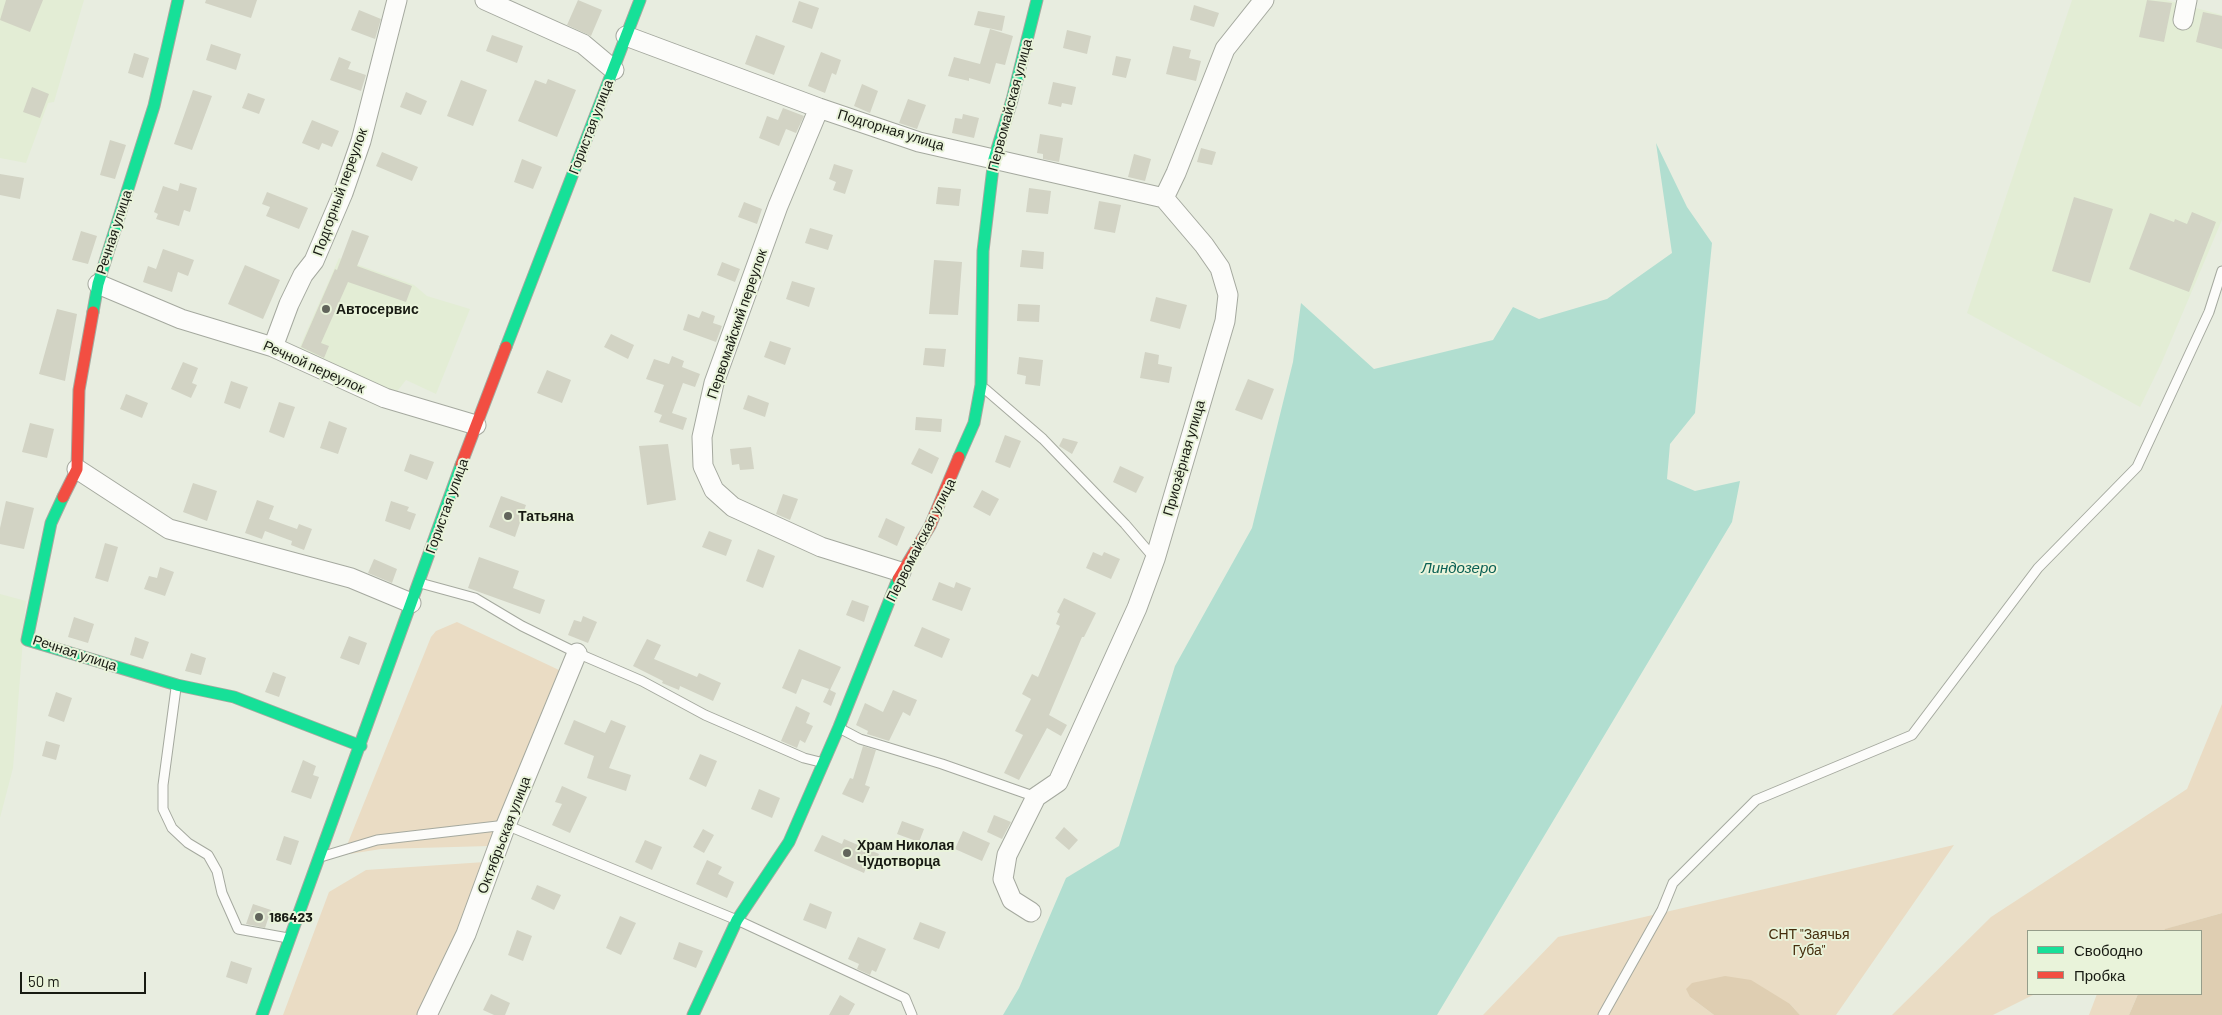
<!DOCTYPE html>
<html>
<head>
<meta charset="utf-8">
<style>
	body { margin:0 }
	#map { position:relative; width:2222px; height:1015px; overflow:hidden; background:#e8ede0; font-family:Barlow,sans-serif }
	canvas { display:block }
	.legend { position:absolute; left:2027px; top:930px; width:175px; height:65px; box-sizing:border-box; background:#e9f3da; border:1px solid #959d8a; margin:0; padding:6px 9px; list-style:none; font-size:15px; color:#181b13 }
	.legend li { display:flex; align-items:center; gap:10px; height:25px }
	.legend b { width:25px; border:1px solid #959d8a }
	.scale { position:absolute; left:20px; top:972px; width:126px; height:22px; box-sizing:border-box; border:2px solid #181b13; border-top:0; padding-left:6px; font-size:15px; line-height:18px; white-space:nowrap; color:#181b13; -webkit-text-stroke:4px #e9f3da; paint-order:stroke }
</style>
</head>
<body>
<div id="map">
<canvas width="2222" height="1015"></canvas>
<ul class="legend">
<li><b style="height:6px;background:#16e098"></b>Свободно</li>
<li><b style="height:6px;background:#f24e42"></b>Пробка</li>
</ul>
<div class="scale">50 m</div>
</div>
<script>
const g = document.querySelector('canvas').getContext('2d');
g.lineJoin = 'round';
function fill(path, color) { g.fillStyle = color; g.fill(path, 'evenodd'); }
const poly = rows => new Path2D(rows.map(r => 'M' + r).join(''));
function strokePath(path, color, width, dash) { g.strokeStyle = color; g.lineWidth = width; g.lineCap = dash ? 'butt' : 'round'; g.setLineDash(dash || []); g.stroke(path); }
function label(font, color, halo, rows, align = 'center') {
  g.font = font + ' Barlow,sans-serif'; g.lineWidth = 4; g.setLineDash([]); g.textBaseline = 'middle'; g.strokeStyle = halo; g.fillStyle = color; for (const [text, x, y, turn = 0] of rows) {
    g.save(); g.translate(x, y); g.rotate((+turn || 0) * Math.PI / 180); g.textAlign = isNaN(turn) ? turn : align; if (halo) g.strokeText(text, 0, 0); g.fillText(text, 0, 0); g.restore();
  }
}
fill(poly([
	[0,0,84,0,54,102,48,103,26,163,0,158],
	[2072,0,2166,0,2222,15,2222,220,2161,364,2140,407,1967,313],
	[339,258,414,285,427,296,470,309,436,394,406,380,395,394,298,351],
	[0,594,26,601,13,768,0,818]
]), '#e3edd5');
fill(poly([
	[457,622,559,670,564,677,490,846,381,849,343,855,431,637,436,631],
	[2222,704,2222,913,2166,929,2164,931,2028,931,2028,994,2035,994,1993,1015,1892,1015,1991,917,2187,789],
	[1954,845,1836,1015,1800,1015,1790,1004,1690,997,1714,1015,1483,1015,1558,937],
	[500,861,435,1015,283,1015,329,892,366,870],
	[2097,994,2138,994,2129,1015,2089,1015]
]), '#eadcc4');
fill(poly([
	[2222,913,2222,1015,2129,1015,2138,994,2201,994,2201,931,2164,931,2165,929],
	[1725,976,1751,980,1790,1004,1800,1015,1714,1015,1690,997,1686,989,1692,983]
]), '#dfceb2');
fill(poly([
	[1656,143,1687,207,1712,243,1695,413,1670,444,1667,479,1695,491,1740,481,1732,522,1437,1015,1003,1015,1019,988,1066,878,1119,846,1175,666,1252,528,1293,362,1301,303,1374,369,1493,340,1513,307,1539,319,1607,299,1672,253]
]), '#b1ded0');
fill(poly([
	[6,0,43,0,30,32,0,20],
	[206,0,257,0,251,18,205,3],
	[578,0,602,10,591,36,567,25],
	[2147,0,2172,3,2164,42,2139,37],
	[799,1,819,8,812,29,792,22],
	[1194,5,1219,13,1214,27,1190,20],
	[359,10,381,19,375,39,351,30],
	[978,11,1005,16,1002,31,974,25],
	[2203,12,2222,16,2222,49,2196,42],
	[990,29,1013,36,1005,65,996,63,990,84,969,78,969,81,948,76,954,57,980,64],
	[1067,30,1091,36,1087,54,1063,48],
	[492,35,523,46,517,63,486,51],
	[756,35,785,46,774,75,745,64],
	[211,44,241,54,236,70,206,60],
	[1173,46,1191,50,1189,58,1201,61,1196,81,1166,74],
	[821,52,841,60,836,75,832,73,825,93,808,86],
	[134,53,149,58,143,78,128,73],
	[1116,56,1131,59,1126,78,1112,75],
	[339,57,351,62,348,69,366,75,361,91,330,80],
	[548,79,576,90,557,137,518,121,535,80,546,84],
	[461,80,487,90,473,126,447,116],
	[1053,82,1076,87,1072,105,1062,103,1061,107,1048,104],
	[862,84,878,91,870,113,854,106],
	[32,87,49,94,40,118,23,112],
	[193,90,212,96,192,150,174,144],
	[406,92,427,101,421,115,400,107],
	[248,93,265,99,259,114,242,108],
	[908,99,926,105,917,129,899,123],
	[783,108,804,116,796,133,786,129,779,146,759,138,767,116,778,120],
	[963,114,979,118,974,138,952,133,955,118,962,119],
	[312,120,339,131,332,147,322,143,319,150,302,143],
	[1040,134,1063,138,1059,162,1043,159,1043,154,1037,153],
	[110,140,126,145,115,179,100,175],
	[1201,148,1216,152,1212,165,1197,162],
	[382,152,418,167,412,181,376,166],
	[1134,154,1151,159,1145,181,1128,177],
	[522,159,542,167,533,189,514,182],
	[834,164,853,170,845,194,833,190,836,182,829,179],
	[0,174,24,178,20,199,0,195],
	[180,183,197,188,190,212,184,210,179,226,156,219,158,214,154,212,163,186,178,191],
	[938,187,961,189,959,206,936,204],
	[1029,188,1051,191,1048,214,1026,212],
	[267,192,308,208,299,229,266,216,270,207,262,204],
	[2074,197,2113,209,2090,283,2052,271],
	[1099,201,1121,205,1115,233,1094,229],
	[744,202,762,209,757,224,738,217],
	[2192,212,2216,222,2189,292,2129,269,2150,213,2174,222,2175,219,2187,224],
	[810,228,833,235,828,250,805,243],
	[352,230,369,236,357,266,412,286,406,302,348,282,321,343,329,346,324,358,301,347,335,269,337,270],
	[81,231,97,236,88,264,72,260],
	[163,249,194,260,188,276,178,272,172,292,143,282,148,266,156,269],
	[1022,250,1044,252,1043,269,1020,267],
	[934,260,962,262,958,315,929,314],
	[722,262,740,269,735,282,717,275],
	[245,265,280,280,263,319,228,304],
	[792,281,815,288,809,307,786,299],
	[1156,297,1187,305,1180,329,1150,321],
	[1018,304,1040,305,1039,322,1017,321],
	[57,309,77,314,65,381,39,374],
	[702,311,715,316,713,323,722,326,716,342,683,330,688,314,699,318],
	[611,334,634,345,628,359,604,347],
	[770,341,791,348,785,365,764,357],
	[925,348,946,349,944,367,923,365],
	[1145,352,1159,355,1158,364,1172,367,1169,383,1140,378],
	[672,356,684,361,682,367,700,374,695,387,683,383,672,413,687,418,683,430,659,422,662,415,654,412,664,385,646,379,654,359,669,364],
	[1019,357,1043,360,1040,386,1025,384,1026,376,1017,374],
	[183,362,198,368,192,383,197,385,191,398,171,389],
	[547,370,571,380,562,403,537,393],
	[1248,379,1274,389,1262,420,1235,410],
	[231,381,248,387,240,409,224,403],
	[126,394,148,403,142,418,120,409],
	[748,395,769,403,765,417,743,409],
	[279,402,295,407,284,438,269,432],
	[916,417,942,419,941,432,915,430],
	[329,421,347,428,338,454,320,448],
	[30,423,54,429,47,458,22,452],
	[1005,435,1021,441,1010,468,995,462],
	[1063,438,1078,442,1072,454,1059,446],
	[668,444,676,500,647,505,639,446],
	[751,447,754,469,740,470,739,464,732,465,730,449],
	[919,448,939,458,932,474,911,464],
	[410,454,434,462,427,480,404,471],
	[1120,466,1144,477,1136,493,1113,482],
	[193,483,217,491,207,521,183,512],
	[982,490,999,499,990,516,973,507],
	[783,494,798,499,790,520,776,514],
	[501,496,526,505,515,537,489,527],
	[257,500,274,506,269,519,297,529,299,524,312,529,304,550,291,545,292,541,265,531,262,539,245,533],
	[6,501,34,508,24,549,0,544,0,528],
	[391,501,409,507,407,511,416,514,410,530,385,521],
	[886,518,905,527,897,546,878,537],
	[709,531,732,540,726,556,702,547],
	[105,543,118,547,108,582,95,578],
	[758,549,775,556,763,588,746,581],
	[1093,552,1102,556,1104,552,1120,559,1111,579,1086,568],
	[479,557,519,571,513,588,545,600,540,614,468,588],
	[374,559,397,569,392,583,368,573],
	[160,567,174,572,165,596,144,589,149,576,157,578],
	[939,582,954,588,956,582,971,588,962,611,932,600],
	[1064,598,1096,613,1084,637,1082,637,1049,715,1067,725,1061,736,1047,728,1019,780,1004,773,1023,735,1015,731,1031,699,1022,694,1032,674,1038,677,1060,626,1056,624,1060,614,1057,612],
	[852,600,869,606,864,622,846,615],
	[583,616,597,622,588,643,568,635,574,620,581,622],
	[74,617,94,624,88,643,68,637],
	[922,627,950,639,942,658,914,646],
	[349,636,367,643,359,665,340,658],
	[135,637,149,642,143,659,130,655],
	[647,639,661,645,654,659,697,677,699,673,721,683,713,701,680,686,679,690,662,683,663,681,633,666],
	[799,649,841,667,830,690,836,693,831,706,823,702,829,689,802,679,796,694,782,688],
	[191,653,206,658,201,675,185,671],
	[273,672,286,677,279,697,265,692],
	[893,690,917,700,910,716,903,712,889,741,867,734,868,731,856,725,865,703,883,712],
	[56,692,72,698,64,722,48,716],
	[796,706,810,713,806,723,813,726,805,743,800,740,797,748,781,741],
	[574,720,605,733,611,720,626,726,609,768,631,775,626,791,587,778,594,756,564,744],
	[46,741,60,745,56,760,42,756],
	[863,746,876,750,865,785,870,787,863,803,842,794,850,778,853,779],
	[700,754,717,761,706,787,689,779],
	[303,760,316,766,313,775,319,777,311,799,291,792],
	[562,786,587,797,570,833,552,825,562,804,555,802],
	[759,789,780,798,772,818,751,809],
	[994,815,1011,822,1002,839,987,832],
	[902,821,924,829,919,842,897,834],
	[1064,827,1078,840,1069,850,1055,838],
	[703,829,714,835,704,853,693,847],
	[963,831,990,843,982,861,955,849],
	[822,835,842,844,844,839,879,854,872,870,866,868,864,873,814,851],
	[284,836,299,841,291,865,276,860],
	[645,840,662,847,652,870,635,862],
	[707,860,722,867,718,874,734,882,727,898,696,884],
	[537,885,561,895,554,910,531,899],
	[810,903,832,912,826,929,803,920],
	[253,904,271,910,265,928,246,924],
	[620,916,636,923,621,955,606,948],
	[920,922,946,932,939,949,913,939],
	[517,930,532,936,523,961,508,955],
	[858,937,886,949,876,972,872,970,870,975,857,969,859,964,848,959],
	[679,942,703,951,696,968,673,959],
	[231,961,252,968,247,984,226,977],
	[491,994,510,1003,505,1015,494,1015,483,1010],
	[840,995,855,1004,849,1015,829,1015]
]), '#d2d3c4');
const lane = poly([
	[985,389,1043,439,1125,524,1155,559],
	[420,583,475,598,522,626,577,653,642,681,705,715,804,758,820,762],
	[176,688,163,785,163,809,172,828,188,843,208,855,217,871,222,893,238,929,288,938],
	[841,729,860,739,942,764,1036,797],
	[324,856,377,840,506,825,737,920,905,998,912,1015],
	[1603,1015,1662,910,1673,883,1756,800,1912,735,2038,568,2137,467,2209,312,2222,271]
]);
const street = poly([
	[485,0,583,44,614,70],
	[2183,20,2187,0],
	[626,36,819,108,919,142,1164,198],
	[819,108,778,206,714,383,702,437,703,466,714,490,733,507,821,547,901,572],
	[1164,198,1176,173,1225,49,1264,0],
	[98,284,181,319,273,347,385,398,476,425],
	[273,347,289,304,303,275,314,261,343,193,361,141,397,0],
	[77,469,169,529,351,578,411,603],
	[1031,912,1012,900,1003,879,1007,855,1036,797,1058,782,1137,608,1155,559,1225,321,1228,295,1220,268,1204,245,1164,198],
	[427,1015,466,934,506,825,577,653]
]);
const fast = poly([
	[93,312,98,284,154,106,178,0],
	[506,347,640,0],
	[959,457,974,423,981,385,983,251,994,159,1012,100,1037,0],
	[63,497,51,523,27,640,177,685,234,697,361,746],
	[262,1015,461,465],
	[693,1015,737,920,789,842,839,727,898,579]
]);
const jam = poly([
	[461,465,506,347],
	[63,497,77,469,79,390,93,312],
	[898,579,930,526,959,457]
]);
strokePath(lane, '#a5a99f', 11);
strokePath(street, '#a5a99f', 21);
strokePath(fast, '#a5a99f', 13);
strokePath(jam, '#a5a99f', 13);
strokePath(lane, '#fcfcfa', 9);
strokePath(street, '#fcfcfa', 19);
strokePath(fast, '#16e098', 11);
strokePath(jam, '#f24e42', 11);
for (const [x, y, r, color] of [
	[326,309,5,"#61645b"],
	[508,516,5,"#61645b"],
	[847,853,5,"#61645b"],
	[259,917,5,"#61645b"]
]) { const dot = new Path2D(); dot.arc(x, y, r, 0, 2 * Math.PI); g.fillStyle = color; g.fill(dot); strokePath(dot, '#e9f3da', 2); }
label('14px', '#181b13', '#e9f3da', [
	["Первомайская улица",1010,105,-75],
	["Гористая улица",591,127,-69],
	["Подгорная улица",891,130,17],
	["Подгорный переулок",340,192,-70],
	["Речная улица",114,232,-72],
	["Первомайский переулок",737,324,-71],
	["Речной переулок",314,367,24],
	["Приозёрная улица",1184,458,-74],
	["Гористая улица",447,506,-70],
	["Первомайская улица",921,540,-63],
	["Речная улица",75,653,18],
	["Октябрьская улица",504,835,-69]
]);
label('bold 14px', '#181b13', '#e9f3da', [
	["Автосервис",336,309],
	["Татьяна",518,516],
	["Храм Николая",857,845],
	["Чудотворца",857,861],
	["186423",269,917]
], 'left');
label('14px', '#452d0c', '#e9f3da', [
	["СНТ \"Заячья",1809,934],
	["Губа\"",1809,950]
]);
label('italic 15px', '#0a6054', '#e9f3da', [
	["Линдозеро",1459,568]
]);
</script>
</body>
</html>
